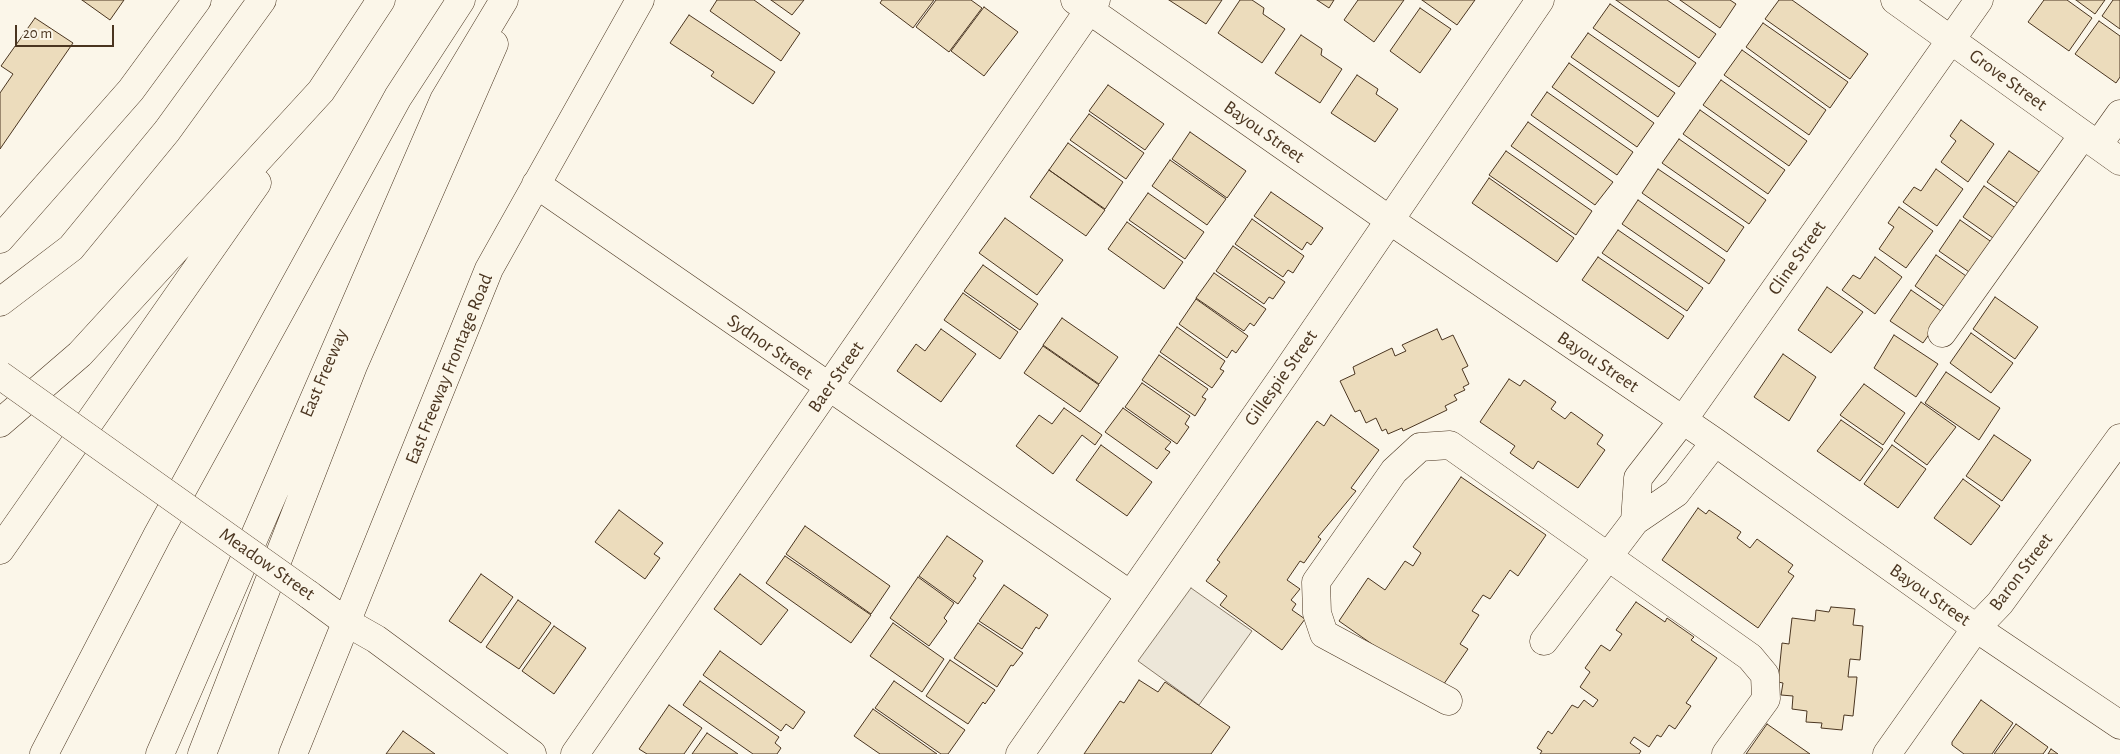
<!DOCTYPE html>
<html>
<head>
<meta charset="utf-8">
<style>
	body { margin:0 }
	#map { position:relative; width:2120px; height:754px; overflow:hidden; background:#fbf6e9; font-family:"Alegreya Sans",sans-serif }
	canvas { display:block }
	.scale { position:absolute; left:15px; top:25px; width:99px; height:22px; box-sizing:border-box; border:2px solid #4a3520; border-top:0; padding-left:6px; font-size:15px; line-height:18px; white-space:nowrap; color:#4a3520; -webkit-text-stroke:4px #fbf6e9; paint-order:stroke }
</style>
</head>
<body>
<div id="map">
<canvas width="2120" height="754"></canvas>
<div class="scale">20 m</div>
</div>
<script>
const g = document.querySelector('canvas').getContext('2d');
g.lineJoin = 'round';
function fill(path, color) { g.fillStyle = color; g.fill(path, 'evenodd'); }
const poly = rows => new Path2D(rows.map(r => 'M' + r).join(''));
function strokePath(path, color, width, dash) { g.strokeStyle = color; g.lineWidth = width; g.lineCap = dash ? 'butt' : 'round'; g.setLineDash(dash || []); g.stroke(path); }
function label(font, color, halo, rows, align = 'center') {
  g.font = font + ' "Alegreya Sans",sans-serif'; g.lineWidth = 4; g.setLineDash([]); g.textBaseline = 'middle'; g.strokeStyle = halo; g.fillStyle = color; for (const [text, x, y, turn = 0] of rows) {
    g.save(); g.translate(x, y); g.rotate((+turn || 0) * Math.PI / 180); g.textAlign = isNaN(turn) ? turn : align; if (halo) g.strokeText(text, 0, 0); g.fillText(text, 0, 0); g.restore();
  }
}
const parking = poly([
	[1191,588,1252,631,1199,705,1138,661,1191,588]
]);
fill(parking, '#ede7d9');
strokePath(parking, '#887966', 1);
const building = poly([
	[82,0,124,0,110,20,82,0],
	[717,0,754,0,800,33,781,61,710,11,717,0],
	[771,0,804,0,792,15,771,0],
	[882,0,934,0,913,28,880,3,882,0],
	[936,0,971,0,982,8,949,52,916,27,936,0],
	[1169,0,1222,0,1206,24,1169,0],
	[1240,0,1252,0,1264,8,1263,14,1285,29,1262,63,1218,33,1240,0],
	[1317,0,1334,0,1329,8,1317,0],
	[1358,0,1404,0,1374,42,1344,20,1358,0],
	[1422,0,1475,0,1457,25,1422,0],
	[1616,0,1667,0,1716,34,1699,58,1616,0],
	[1680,0,1730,0,1736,4,1720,28,1680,0],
	[1779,0,1792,0,1868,54,1850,79,1765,19,1779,0],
	[2044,0,2067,0,2092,18,2069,51,2028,22,2044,0],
	[2076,0,2105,0,2095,14,2076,0],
	[2113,0,2120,0,2120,29,2102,16,2113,0],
	[1610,4,1696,63,1679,87,1593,28,1610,4],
	[984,7,1018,32,984,76,951,51,984,7],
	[1420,8,1451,29,1420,73,1390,51,1420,8],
	[689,15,775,72,753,104,711,76,714,72,670,43,689,15],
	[35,18,73,43,0,149,0,93,13,74,1,66,35,18],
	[2099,21,2120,36,2120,77,2116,83,2075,54,2099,21],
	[1763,23,1848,82,1830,108,1746,47,1763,23],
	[1588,33,1675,93,1658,117,1571,57,1588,33],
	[1301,35,1322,49,1321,55,1342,69,1320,103,1275,73,1301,35],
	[1742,50,1826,110,1809,135,1724,75,1742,50],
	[1569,63,1654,123,1637,147,1552,87,1569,63],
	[1357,75,1378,89,1376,94,1398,109,1375,142,1331,113,1357,75],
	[1721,80,1807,141,1789,166,1703,105,1721,80],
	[1108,85,1164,124,1145,150,1089,111,1108,85],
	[1547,92,1633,152,1617,175,1531,115,1547,92],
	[1700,110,1785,170,1768,194,1683,134,1700,110],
	[1089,114,1144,153,1126,179,1070,140,1089,114],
	[1961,120,1994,144,1968,182,1941,162,1956,141,1950,136,1961,120],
	[1528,122,1613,182,1595,205,1511,146,1528,122],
	[1190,132,1246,171,1227,198,1172,159,1190,132],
	[1679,139,1766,200,1749,224,1662,163,1679,139],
	[1068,143,1123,182,1105,209,1049,170,1068,143],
	[1506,151,1592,211,1576,235,1489,175,1506,151],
	[2009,151,2042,174,2020,205,1987,182,2009,151],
	[1170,160,1226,199,1207,225,1152,186,1170,160],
	[1658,169,1744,227,1727,252,1642,193,1658,169],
	[1936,169,1963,189,1937,226,1903,202,1914,187,1921,191,1936,169],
	[1049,170,1105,210,1086,236,1030,197,1049,170],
	[1489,178,1574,238,1557,262,1472,203,1489,178],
	[1984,186,2017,209,1996,240,1963,217,1984,186],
	[1271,192,1323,228,1311,245,1307,242,1302,250,1254,216,1271,192],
	[1148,193,1204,232,1185,259,1129,220,1148,193],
	[1638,200,1725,260,1709,284,1622,224,1638,200],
	[1899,207,1933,231,1906,268,1879,249,1894,227,1888,223,1899,207],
	[1005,218,1063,260,1037,295,979,253,1005,218],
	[1252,219,1304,256,1293,273,1288,270,1283,277,1235,244,1252,219],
	[1960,220,1993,243,1972,274,1939,251,1960,220],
	[1127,222,1183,262,1164,289,1108,249,1127,222],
	[1618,230,1703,288,1687,311,1602,253,1618,230],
	[1233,246,1285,282,1273,299,1269,297,1264,304,1216,271,1233,246],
	[1936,255,1969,278,1948,309,1915,286,1936,255],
	[1598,257,1684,316,1668,339,1582,280,1598,257],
	[1875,257,1902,277,1875,314,1842,290,1853,275,1860,279,1875,257],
	[983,265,1038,304,1020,330,964,291,983,265],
	[1214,273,1266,309,1254,326,1250,323,1244,331,1196,298,1214,273],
	[1827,287,1863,312,1831,353,1798,330,1827,287],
	[1911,290,1944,313,1923,343,1890,321,1911,290],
	[963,293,1018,332,1000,359,944,320,963,293],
	[1995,297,2038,327,2015,359,1973,329,1995,297],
	[1196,299,1248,336,1236,353,1232,350,1227,358,1179,324,1196,299],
	[1062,318,1118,357,1099,384,1043,345,1062,318],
	[1177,327,1225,361,1220,369,1224,371,1212,388,1160,352,1177,327],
	[941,329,976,354,941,402,897,371,916,344,925,351,941,329],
	[1437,329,1442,340,1453,335,1468,366,1462,369,1469,384,1463,387,1465,390,1454,395,1457,400,1445,406,1447,410,1403,431,1402,428,1388,434,1386,429,1382,431,1376,418,1366,423,1360,410,1355,412,1340,381,1355,374,1353,367,1392,348,1395,356,1406,351,1402,345,1437,329],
	[1971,333,2013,363,1991,393,1950,363,1971,333],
	[1894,335,1938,364,1916,397,1874,368,1894,335],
	[1043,346,1099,385,1080,412,1024,373,1043,346],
	[1783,354,1816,377,1789,421,1754,397,1783,354],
	[1159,355,1208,389,1202,397,1206,399,1195,416,1142,380,1159,355],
	[1946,372,2000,408,1979,440,1925,403,1946,372],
	[1509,379,1520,386,1524,380,1556,402,1551,409,1565,419,1571,412,1603,435,1597,444,1605,450,1578,488,1538,461,1533,469,1510,453,1515,446,1480,422,1509,379],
	[1142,383,1190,416,1185,424,1189,427,1177,444,1125,407,1142,383],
	[1864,384,1905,413,1883,445,1840,415,1864,384],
	[1921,402,1956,427,1927,465,1894,441,1921,402],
	[1064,408,1102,435,1095,445,1082,435,1053,474,1016,446,1039,415,1052,424,1064,408],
	[1123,408,1171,442,1165,449,1170,452,1157,469,1105,432,1123,408],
	[1331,415,1379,450,1351,488,1356,491,1318,537,1321,539,1304,563,1300,561,1287,580,1300,589,1291,600,1296,604,1292,610,1305,619,1282,650,1220,605,1227,596,1206,581,1220,562,1217,560,1317,421,1324,426,1331,415],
	[1841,420,1883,449,1860,481,1817,451,1841,420],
	[1994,435,2031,460,2002,501,1966,476,1994,435],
	[1101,445,1152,482,1127,516,1076,480,1101,445],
	[1892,445,1926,469,1898,508,1864,484,1892,445],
	[1461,477,1546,535,1518,576,1510,570,1490,599,1483,595,1472,611,1479,615,1460,644,1468,649,1439,691,1339,621,1368,578,1385,590,1405,561,1413,566,1421,553,1413,547,1461,477],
	[1963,479,2000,506,1971,545,1934,518,1963,479],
	[1698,508,1706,514,1709,510,1741,532,1737,538,1750,548,1757,539,1793,565,1788,572,1794,576,1758,628,1662,560,1698,508],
	[619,510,663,543,654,554,660,558,645,579,595,542,619,510],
	[805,526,890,586,871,614,786,554,805,526],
	[947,536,983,561,973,576,976,578,958,604,919,576,947,536],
	[785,556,871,615,851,643,766,583,785,556],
	[481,574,513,597,481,643,449,621,481,574],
	[740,574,788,610,761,645,714,609,740,574],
	[918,577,954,603,944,618,947,621,929,646,890,618,918,577],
	[1004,585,1048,615,1039,629,1036,627,1022,649,979,621,1004,585],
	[518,600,551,623,519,669,486,647,518,600],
	[1636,602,1665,622,1667,618,1694,637,1691,640,1717,658,1686,703,1691,706,1675,729,1669,725,1661,737,1657,735,1649,747,1634,737,1630,743,1641,751,1639,754,1540,754,1542,751,1537,748,1548,731,1552,734,1572,705,1578,708,1584,700,1593,707,1598,700,1580,687,1590,672,1585,668,1601,645,1610,651,1622,634,1616,630,1636,602],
	[1831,607,1855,609,1853,625,1863,626,1860,660,1850,659,1848,677,1857,677,1853,716,1844,715,1842,730,1821,728,1822,723,1806,722,1807,711,1792,709,1793,696,1781,695,1783,683,1778,682,1782,643,1789,644,1792,618,1815,621,1816,610,1829,612,1831,607],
	[893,623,944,659,922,692,870,656,893,623],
	[978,623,1023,653,1013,666,1011,665,997,687,954,658,978,623],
	[554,626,586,648,554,694,522,671,554,626],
	[720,651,805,712,793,729,786,724,781,731,703,675,720,651],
	[950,660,995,690,985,704,983,702,968,724,926,696,950,660],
	[1139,680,1158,692,1165,682,1230,727,1211,754,1084,754,1120,701,1124,703,1139,680],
	[700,681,779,737,775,743,781,748,777,754,753,754,683,705,700,681],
	[894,681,965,730,948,754,941,754,875,708,894,681],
	[1981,700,2013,723,1992,754,1964,754,1952,745,1952,742,1981,700],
	[669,705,702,728,684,754,647,754,639,749,669,705],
	[873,709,937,754,880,754,854,736,873,709],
	[1767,724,1810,754,1746,754,1767,724],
	[2016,724,2048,747,2043,754,1994,754,2016,724],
	[403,731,435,754,386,754,403,731],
	[707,733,738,754,692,754,707,733],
	[2051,749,2058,754,2048,754,2051,749]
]);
fill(building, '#ecdcbc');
strokePath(building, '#4a3520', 1);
const minor = poly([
	[1075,0,1388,219,1715,442,1976,628,2120,725],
	[1895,0,2120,161],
	[2098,145,2120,114],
	[536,184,1129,594],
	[0,239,131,90,197,0],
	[1942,333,2083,135],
	[1715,442,1676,493,1635,521,1638,478,1683,420,1979,0],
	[308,594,346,622,376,639,532,754],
	[1544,641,1635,521],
	[1448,701,1324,634,1317,613,1316,582,1394,471,1420,447,1450,445,1750,657,1765,675,1766,699,1726,754],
	[293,754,489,269,640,0],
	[575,754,1096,0],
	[1020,754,1284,375,1540,0],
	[1887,754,1976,628,2000,603,2120,438]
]);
const highway = poly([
	[0,302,71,248,167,131,262,0],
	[0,423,80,354,321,91,381,0],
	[0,550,257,183],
	[44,754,158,534,398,97,461,0],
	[160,754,444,100,504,0],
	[202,754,353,366,494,44]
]);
strokePath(minor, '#4a3520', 29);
strokePath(highway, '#4a3520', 29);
strokePath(minor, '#fbf6e9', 28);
strokePath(highway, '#fbf6e9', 28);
const minorBridge = poly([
	[0,375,308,594]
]);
strokePath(minorBridge, '#4a3520', 29, []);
strokePath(minorBridge, '#fbf6e9', 28);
label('19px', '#4a3520', '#fbf6e9', [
	["Grove Street",2008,80,36],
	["Bayou Street",1264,132,35],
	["Cline Street",1797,258,-55],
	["Sydnor Street",770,347,35],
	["Bayou Street",1598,362,34],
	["East Freeway Frontage Road",449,369,-68],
	["East Freeway",324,373,-67],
	["Baer Street",836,377,-55],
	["Gillespie Street",1281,378,-55],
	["Meadow Street",267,564,35],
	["Baron Street",2021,572,-53],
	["Bayou Street",1930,595,35]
]);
</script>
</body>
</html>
